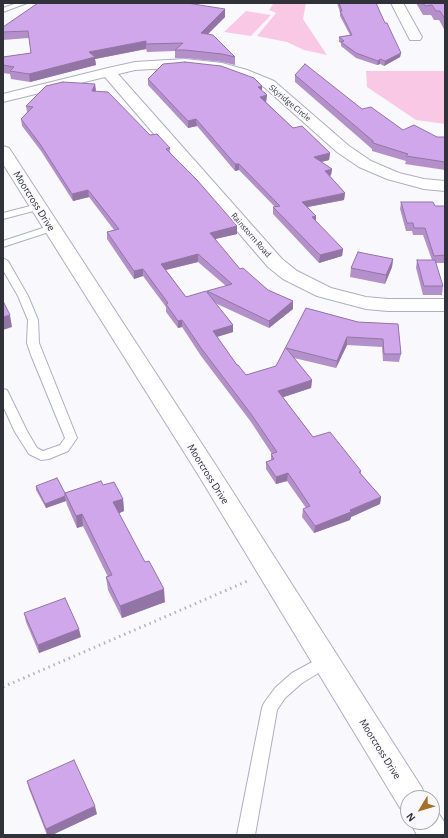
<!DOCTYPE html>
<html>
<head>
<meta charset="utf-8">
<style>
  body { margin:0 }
  #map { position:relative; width:448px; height:838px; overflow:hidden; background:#f9f9fd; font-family:"Alegreya Sans",sans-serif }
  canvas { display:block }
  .frame { position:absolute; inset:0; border:4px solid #313239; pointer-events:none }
  .north { position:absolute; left:400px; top:790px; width:40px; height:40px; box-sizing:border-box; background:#f9f9fd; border:1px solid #a9a9af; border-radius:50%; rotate:232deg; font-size:11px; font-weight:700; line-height:16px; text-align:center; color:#313239 }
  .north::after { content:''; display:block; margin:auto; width:14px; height:18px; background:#a37127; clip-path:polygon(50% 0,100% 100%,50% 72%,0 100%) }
</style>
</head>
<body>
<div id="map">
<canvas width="448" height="838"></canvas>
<div class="frame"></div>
<div class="north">N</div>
</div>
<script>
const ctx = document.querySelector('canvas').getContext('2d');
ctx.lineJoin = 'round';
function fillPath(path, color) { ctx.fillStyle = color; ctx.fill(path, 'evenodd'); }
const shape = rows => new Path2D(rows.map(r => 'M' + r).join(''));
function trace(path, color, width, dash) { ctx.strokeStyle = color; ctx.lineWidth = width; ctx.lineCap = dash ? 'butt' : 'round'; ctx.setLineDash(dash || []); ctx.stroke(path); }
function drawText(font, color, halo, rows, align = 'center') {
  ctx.font = font + ' "Alegreya Sans",sans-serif'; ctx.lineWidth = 3; ctx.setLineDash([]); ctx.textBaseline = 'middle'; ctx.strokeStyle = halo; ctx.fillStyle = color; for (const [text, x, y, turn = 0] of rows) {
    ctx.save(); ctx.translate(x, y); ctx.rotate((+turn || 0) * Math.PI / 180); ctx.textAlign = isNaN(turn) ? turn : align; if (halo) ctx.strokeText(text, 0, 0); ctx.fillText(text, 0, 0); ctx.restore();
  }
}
fillPath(shape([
  [274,3,306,3,303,19,327,55,304,50,287,42,257,36,276,13,269,10],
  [246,11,271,15,251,36,224,32],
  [366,71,445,71,445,124,416,120,367,87]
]), '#f8c8e5');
const service = shape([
  [17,3,27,3,3,12,3,8,17,3],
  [38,204,41,205,43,207,41,209,3,219,3,213,38,204],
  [52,225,55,226,57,228,55,230,3,247,3,241,52,225],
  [3,258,8,261,28,296,38,320,39,343,77,438,68,451,49,459,41,460,29,454,15,432,3,406,3,389,7,390,27,431,37,448,43,451,60,445,65,438,31,355,27,343,28,320,18,296,3,270,3,258],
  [325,655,330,656,333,661,330,666,302,683,285,698,277,710,255,835,237,835,262,708,264,703,275,688,292,673,325,655]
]);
const minor = shape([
  [391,3,403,3,422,37,420,40,410,40,391,3],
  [185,59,222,63,247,70,274,81,349,146,371,161,399,173,424,179,445,181,445,191,424,189,387,179,359,167,337,152,264,87,237,76,221,71,185,67,135,70,118,74,282,259,297,271,331,288,366,297,388,299,445,299,445,311,388,311,366,309,317,296,283,279,268,267,105,77,3,102,3,94,108,68,135,62,185,59]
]);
const tertiary = shape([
  [3,146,9,148,11,151,215,464,422,788,426,798,408,798,408,811,400,808,199,476,3,164,3,146],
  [432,809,437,811,445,823,445,835,417,835,410,822,432,822,432,809]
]);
trace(service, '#adafc3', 2);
trace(minor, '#adafc3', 2);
trace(tertiary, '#adafc3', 2);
trace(shape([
  [3,687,250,580]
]), '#b4b4b9', 3, [1.5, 4]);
fillPath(service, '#fff');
fillPath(minor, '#fff');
fillPath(tertiary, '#fff');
fillPath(shape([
  [337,3,376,3,385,23,401,53,400,57,384,66,380,64,377,65,356,58,341,46,341,43,339,42,339,37,350,35,340,16,340,12],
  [416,3,445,3,445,31,439,20,434,20,431,15,423,15],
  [225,17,208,34,235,57,235,65,222,62,185,58,175,58,175,51,147,52,146,49,95,59,96,65,30,82,11,79,10,74,3,73,3,57,31,53,29,38,3,40,3,27],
  [295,75,403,130,437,137,445,137,445,170,405,164,406,161,372,151,372,149,295,82],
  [148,79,262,86,262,91,267,95,266,102,293,128,330,153,329,160,321,162,332,169,331,175,330,176,345,193,344,200,308,207,316,216,316,222,343,249,342,256,319,263,273,214,273,207,275,207,239,170,235,171,197,126,188,128,148,85],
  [95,84,95,91,150,135,170,148,170,152,237,234,215,239,240,269,268,290,293,301,293,309,269,328,215,303,233,325,233,332,217,337,237,365,246,375,276,366,306,308,358,322,398,324,401,354,399,362,383,361,382,347,347,345,336,368,294,358,312,380,311,388,283,397,313,437,361,471,361,474,381,497,380,504,351,517,350,520,314,533,302,517,303,509,306,508,287,481,276,484,266,469,266,462,271,460,271,454,272,454,251,422,201,356,182,327,178,328,166,312,166,307,143,276,134,279,107,239,107,232,114,230,89,197,73,201,41,151,22,126,21,119,27,112,26,106],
  [198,262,226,286,186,297,166,270],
  [401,202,435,206,445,206,445,263,436,263,443,286,442,295,423,295,416,268,417,260,432,260,423,235,413,235,412,231,406,231,400,209],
  [393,259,392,267,385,284,350,277,351,268],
  [103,485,123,499,124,511,119,513,165,602,122,618,108,590,106,577,108,577,83,526,77,528,67,505,66,501,46,508,36,490,36,486,65,493],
  [24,613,81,637,39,653,26,622],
  [27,781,97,814,52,835,47,835,29,789]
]), '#b490cb');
fillPath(shape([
  [225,9,225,17,201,41,201,33],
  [146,41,146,49,95,59,96,65,30,82,29,74,89,52],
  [401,53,400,57,384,66,385,61],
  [380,59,380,64,377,65,378,61],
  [95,84,96,90,93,97,92,91],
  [262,86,262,92,258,87],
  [267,95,266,102,260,103,260,97],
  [196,119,197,126,188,128,188,121],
  [330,153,329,160,313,164,314,157],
  [235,164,239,164,239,170,235,171],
  [332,169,331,175,325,178,325,171],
  [88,190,89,197,73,201,72,194],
  [345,193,344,200,302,208,302,202],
  [316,216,316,223,312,217],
  [237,226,237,234,211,240,210,233],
  [343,249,342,256,319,263,320,255],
  [198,254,198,262,161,271,161,264],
  [393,259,392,267,385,284,386,275],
  [143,269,143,276,134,279,134,271],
  [293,301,293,309,269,328,269,321],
  [10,315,12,327,3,330,3,317],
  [182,320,182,327,178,328,178,321],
  [233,325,233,332,213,338,213,331],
  [347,337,347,345,336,368,337,361],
  [312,380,311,388,278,399,278,391],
  [288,473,287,481,276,484,276,477],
  [65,496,66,501,46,508,45,504],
  [381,497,380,504,351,517,350,520,314,533,315,526],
  [123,499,124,511,115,515,113,502],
  [82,514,83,526,77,528,76,516],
  [164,589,165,602,122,618,120,606],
  [79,629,81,637,39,653,38,645],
  [95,806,97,814,52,835,47,835,46,829]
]), '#9275a5');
const building = shape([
  [38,3,187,3,225,9,201,33,213,35,235,57,222,54,185,50,175,50,183,43,146,44,146,41,89,52,95,57,29,74,10,71,14,67,3,65,3,57,31,53,28,31,3,32,3,27,38,3],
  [339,3,376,3,385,23,387,23,401,53,385,61,380,59,378,61,356,53,341,42,344,41,339,37,352,35,340,11,342,11,339,3],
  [423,3,445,3,445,19,440,11,436,11,432,5,425,6,423,3],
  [185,62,221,66,254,78,262,86,258,87,267,95,260,97,293,128,302,126,330,153,314,157,332,169,325,171,345,193,302,202,316,216,312,217,343,249,320,255,273,207,280,206,239,164,235,164,196,119,188,121,148,79,163,64,185,62],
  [305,64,362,109,371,107,403,130,414,125,437,137,445,137,445,162,406,156,408,154,373,143,373,141,295,75,305,64],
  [63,82,95,84,92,91,108,92,150,135,157,134,170,148,166,149,197,180,237,226,210,233,240,269,243,268,268,290,293,301,269,321,207,291,232,284,198,254,161,264,186,297,206,291,233,325,213,331,237,365,238,365,246,375,276,366,306,308,358,322,398,324,401,354,384,354,383,339,347,337,337,361,286,348,312,380,278,391,313,437,330,432,361,471,359,472,381,497,350,510,351,512,315,526,303,509,310,506,288,473,276,477,266,462,274,459,271,454,277,452,251,414,201,348,182,320,178,321,166,304,168,303,143,269,134,271,107,232,119,229,88,190,72,194,40,144,21,119,33,107,26,106,46,86,63,82],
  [401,202,433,202,435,206,445,206,445,255,434,256,425,228,414,228,413,223,407,223,401,202],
  [358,252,393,259,386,275,351,268,358,252],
  [417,260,435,260,443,286,424,286,417,260],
  [3,301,10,315,3,317,3,301],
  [57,478,65,493,65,496,45,504,36,486,57,478],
  [101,481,103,485,114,482,123,499,113,502,145,562,149,561,164,589,120,606,106,577,112,575,82,514,76,516,65,493,101,481],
  [65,598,79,629,38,645,24,613,65,598],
  [74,760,95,806,46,829,27,781,74,760]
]);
fillPath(building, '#d1a7ec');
trace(building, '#9275a5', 1);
drawText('9px', '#313239', '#f9f9fd', [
  ["Skyridge Circle",290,103,40],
  ["Rainstorm Road",251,235,49]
]);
drawText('11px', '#313239', '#f9f9fd', [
  ["Moorcross Drive",34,201,58],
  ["Moorcross Drive",208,474,58],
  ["Moorcross Drive",380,749,58]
]);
</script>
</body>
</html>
